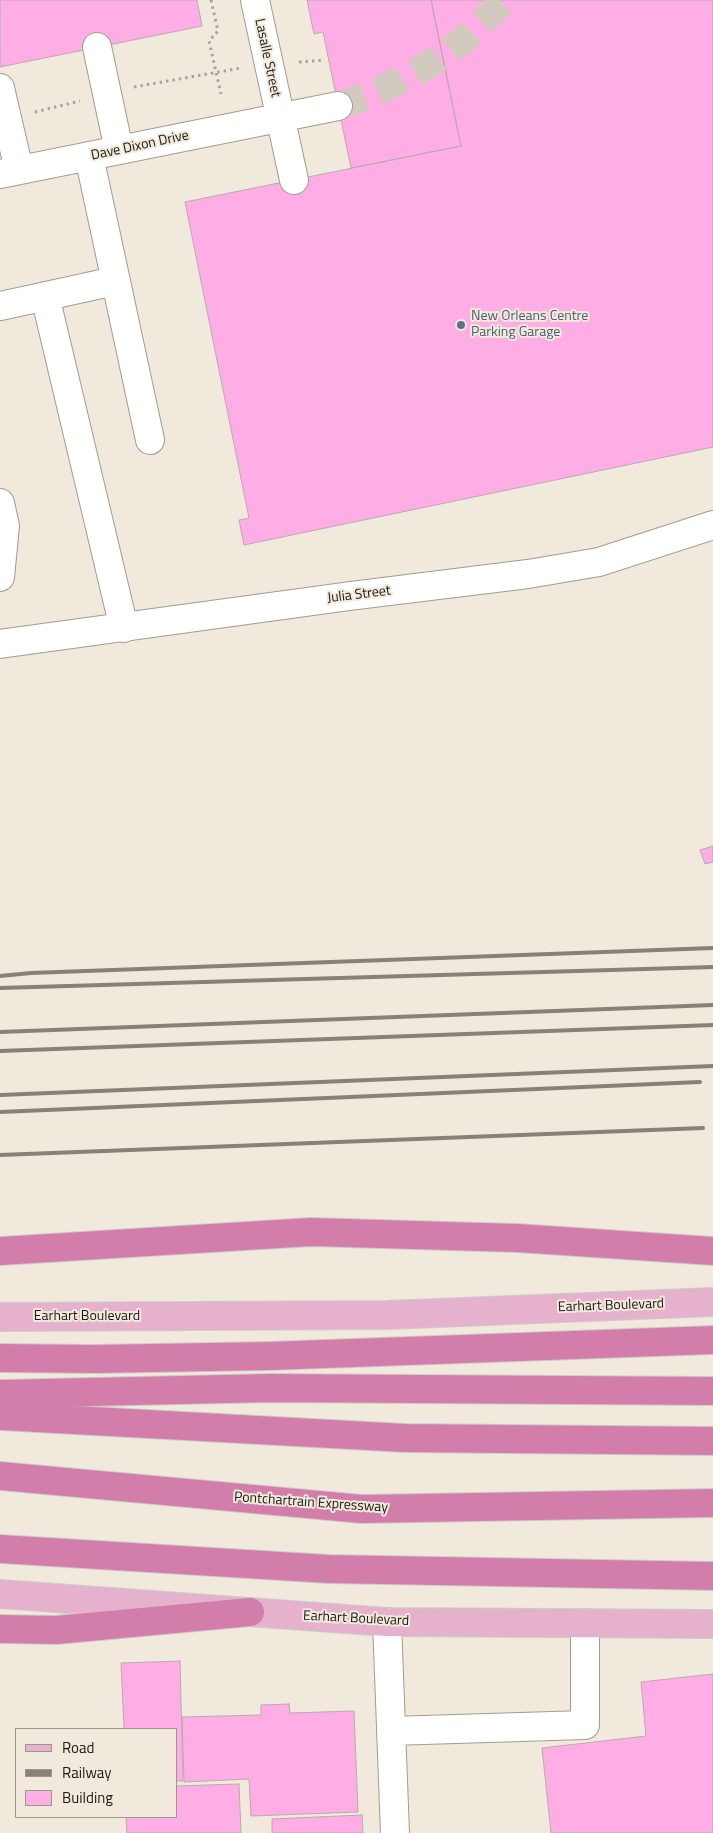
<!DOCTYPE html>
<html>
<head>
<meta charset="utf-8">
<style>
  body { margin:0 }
  #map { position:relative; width:713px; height:1833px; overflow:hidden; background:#f2e9dd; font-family:"Titillium Web",sans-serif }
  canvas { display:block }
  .legend { position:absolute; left:15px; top:1728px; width:162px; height:90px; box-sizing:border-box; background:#f2e9dd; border:1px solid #9c968d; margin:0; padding:6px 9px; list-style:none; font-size:15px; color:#1c1915 }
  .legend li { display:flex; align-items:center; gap:10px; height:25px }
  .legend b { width:25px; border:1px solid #9c968d }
</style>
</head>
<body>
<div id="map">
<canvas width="713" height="1833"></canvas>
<ul class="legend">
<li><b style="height:6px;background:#e5b1cc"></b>Road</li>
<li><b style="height:6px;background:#878179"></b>Railway</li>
<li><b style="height:14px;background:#ffade5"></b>Building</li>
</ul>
</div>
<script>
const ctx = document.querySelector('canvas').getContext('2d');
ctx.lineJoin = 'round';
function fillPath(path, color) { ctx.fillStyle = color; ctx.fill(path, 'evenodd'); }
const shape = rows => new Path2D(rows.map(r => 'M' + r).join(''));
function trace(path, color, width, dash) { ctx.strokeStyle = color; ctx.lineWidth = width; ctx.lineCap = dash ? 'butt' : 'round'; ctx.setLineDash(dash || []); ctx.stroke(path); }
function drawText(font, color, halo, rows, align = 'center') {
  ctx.font = font + ' "Titillium Web",sans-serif'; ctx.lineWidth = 4; ctx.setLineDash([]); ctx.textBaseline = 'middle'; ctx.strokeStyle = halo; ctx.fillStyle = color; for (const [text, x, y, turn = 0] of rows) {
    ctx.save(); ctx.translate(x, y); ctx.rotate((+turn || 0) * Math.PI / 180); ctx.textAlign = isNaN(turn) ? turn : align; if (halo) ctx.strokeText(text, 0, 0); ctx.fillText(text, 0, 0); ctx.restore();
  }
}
const building = shape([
  [0,0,197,0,202,26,0,67,0,0],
  [307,0,431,0,461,146,351,168,323,32,314,34,307,0],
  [431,0,713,0,713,447,244,545,239,520,249,518,185,202,461,146,431,0],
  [713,846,713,862,705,864,700,850,713,846],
  [180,1661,183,1781,176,1781,176,1729,124,1729,121,1663,180,1661],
  [713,1674,713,1833,551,1833,542,1748,646,1736,641,1682,713,1674],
  [289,1704,290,1713,354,1711,358,1812,251,1816,249,1779,184,1782,182,1717,261,1715,261,1705,289,1704],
  [239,1784,241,1833,127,1833,126,1817,176,1817,176,1786,239,1784],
  [362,1815,363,1833,272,1833,272,1819,362,1815]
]);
fillPath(building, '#ffade5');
trace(building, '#b6aab2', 1);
trace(shape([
  [338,106,373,94,427,66,463,40,505,0]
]), '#d2cabf', 28, [28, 14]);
const minor = shape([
  [255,0,294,180],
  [97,47,119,150],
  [0,88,19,170],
  [89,156,150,440],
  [0,174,338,106],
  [45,296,124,628],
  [0,306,115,281],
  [0,503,5,526,0,577],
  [0,644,350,596,528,574,599,562,713,525],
  [387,1622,395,1833],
  [391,1731,585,1725,585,1623]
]);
const major = shape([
  [0,1317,387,1315,713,1302],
  [0,1594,387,1622,713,1624]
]);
const highway = shape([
  [0,1251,311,1232,517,1238,713,1251],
  [0,1358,95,1359,269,1356,713,1340],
  [0,1394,271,1388,713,1391],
  [0,1416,405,1438,713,1441],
  [0,1476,362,1509,713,1503],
  [0,1549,329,1569,713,1576],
  [0,1629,56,1630,250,1612]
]);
trace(minor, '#a39b90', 30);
trace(major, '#cdcccc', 30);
trace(highway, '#cdcccc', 30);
trace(shape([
  [211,0,218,31,209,41,221,94],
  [299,62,325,60],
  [134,87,241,68],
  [35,112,80,101]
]), '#aaa39a', 3, [2.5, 4]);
trace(minor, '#fff', 28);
trace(major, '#e5b1cc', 28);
trace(highway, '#d37daa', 28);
trace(shape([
  [0,976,31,973,713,948],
  [0,988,713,967],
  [0,1032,713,1005],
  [0,1051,713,1025],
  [0,1095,713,1066],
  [0,1112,700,1082],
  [0,1155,703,1128]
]), '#878179', 4);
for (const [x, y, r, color] of [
  [461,325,5,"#5c6f8a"]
]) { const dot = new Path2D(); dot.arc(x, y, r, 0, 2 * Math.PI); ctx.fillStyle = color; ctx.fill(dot); trace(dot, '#f2e9dd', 2); }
drawText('14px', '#1c1915', '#f2e9dd', [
  ["Lasalle Street",267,58,78],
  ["Dave Dixon Drive",140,146,-12],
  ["Julia Street",359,595,-7],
  ["Earhart Boulevard",611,1306,-2],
  ["Earhart Boulevard",87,1317],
  ["Pontchartrain Expressway",311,1503,4],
  ["Earhart Boulevard",356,1619,3]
]);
drawText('14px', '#4e5e75', '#f2e9dd', [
  ["New Orleans Centre",471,317],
  ["Parking Garage",471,333]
], 'left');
</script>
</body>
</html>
